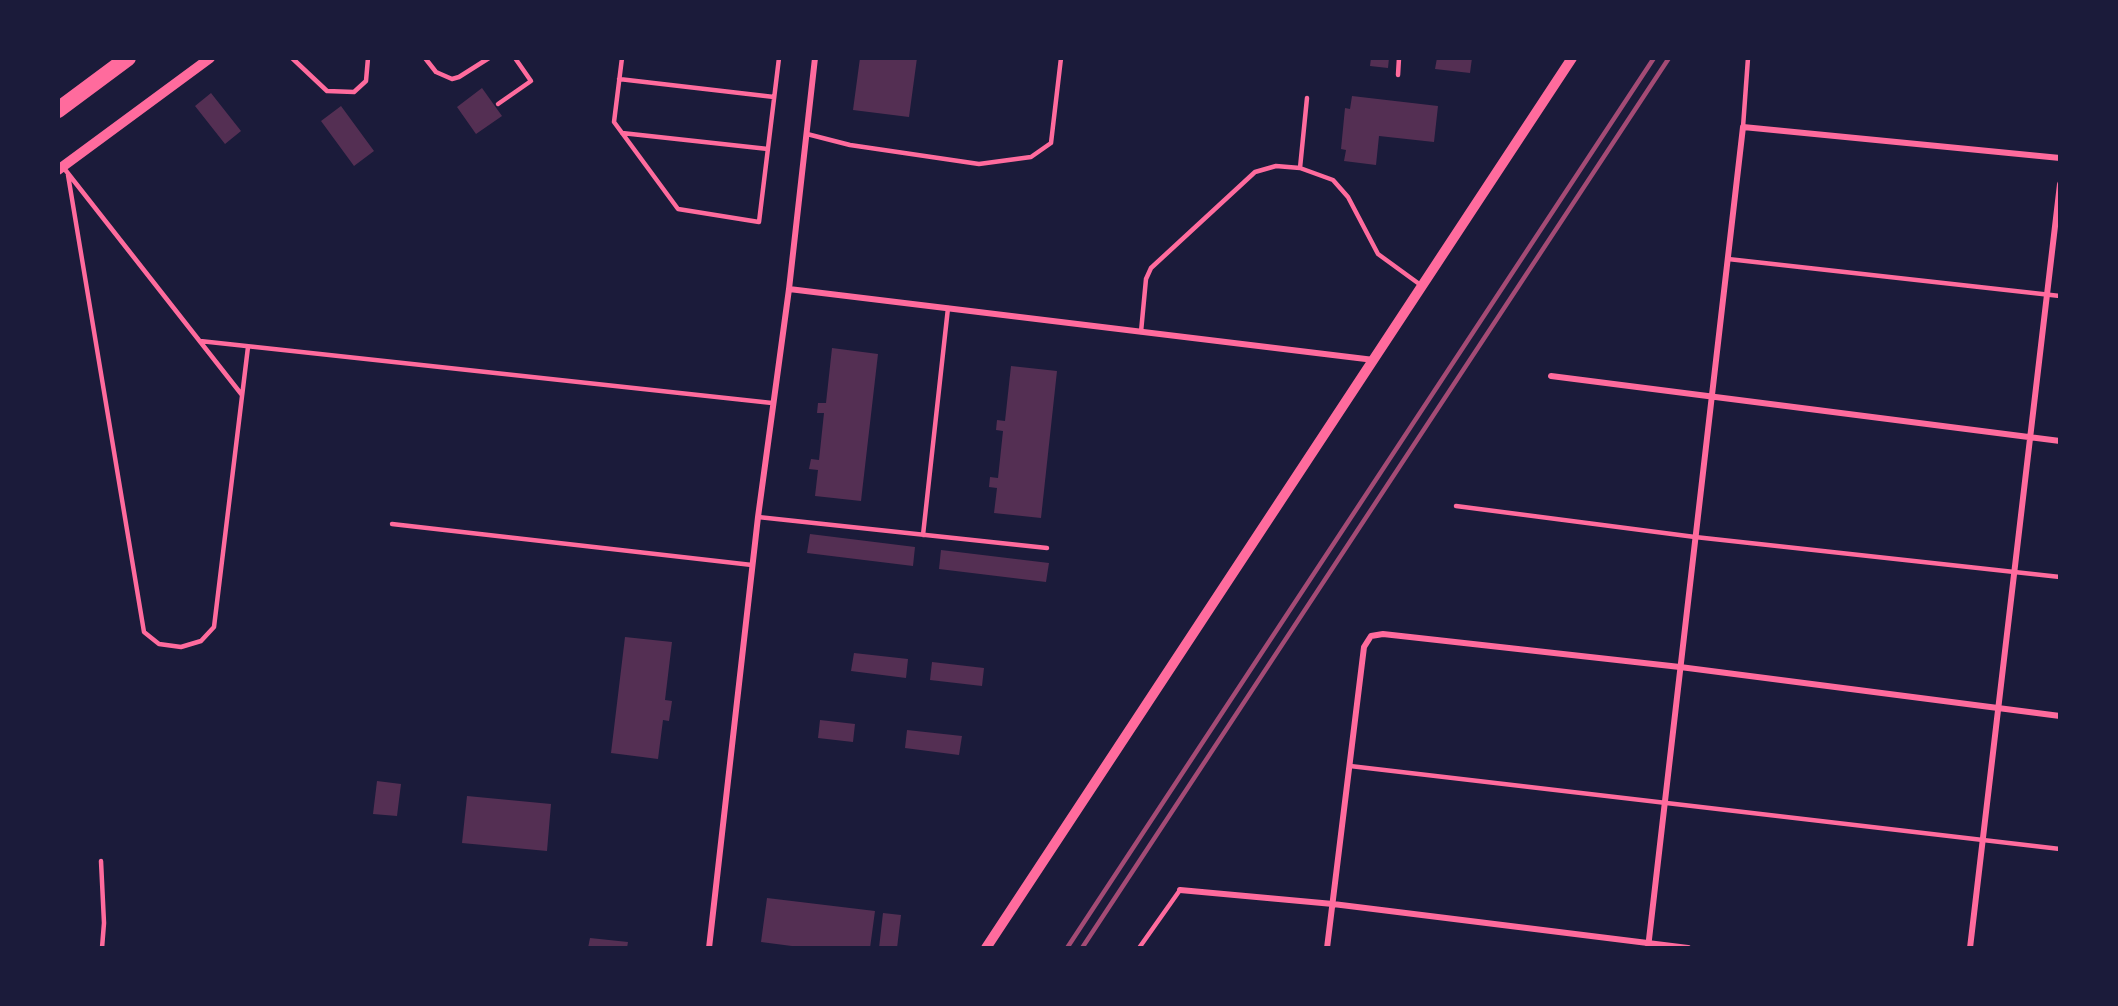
<!DOCTYPE html>
<html>
<head>
<meta charset="utf-8">
<style>
  body { margin:0 }
  #map { position:relative; width:2118px; height:1006px; overflow:hidden; background:#1b1b3a; font-family:"Space Grotesk",sans-serif }
  canvas { display:block }
  .frame { position:absolute; inset:0; border:60px solid #1b1b3a; pointer-events:none }
</style>
</head>
<body>
<div id="map">
<canvas width="2118" height="1006"></canvas>
<div class="frame"></div>
</div>
<script>
const ctx = document.querySelector('canvas').getContext('2d');
ctx.lineJoin = 'round';
function fillPath(path, color) { ctx.fillStyle = color; ctx.fill(path, 'evenodd'); }
const shape = rows => new Path2D(rows.map(r => 'M' + r).join(''));
function trace(path, color, width, dash) { ctx.strokeStyle = color; ctx.lineWidth = width; ctx.lineCap = dash ? 'butt' : 'round'; ctx.setLineDash(dash || []); ctx.stroke(path); }
fillPath(shape([
  [860,58,917,58,909,117,853,110],
  [1371,58,1389,58,1388,68,1370,66],
  [1437,58,1472,58,1470,73,1435,69],
  [482,88,502,116,476,134,457,107],
  [211,93,241,131,225,144,195,106],
  [1352,96,1438,106,1434,142,1379,136,1376,165,1344,161,1346,150,1341,149,1345,108,1350,109],
  [341,106,374,151,354,166,321,121],
  [832,348,878,354,861,501,815,496,818,470,809,469,811,459,819,460,824,413,817,413,818,403,826,403],
  [1011,366,1057,371,1041,518,994,513,997,488,989,487,990,477,998,478,1003,431,996,430,997,420,1005,421],
  [810,534,915,547,913,566,807,553],
  [941,550,1049,563,1046,582,939,569],
  [625,637,672,642,665,700,672,701,669,721,663,720,658,759,611,753],
  [854,653,908,659,906,678,851,671],
  [932,662,984,668,982,686,930,680],
  [820,720,855,724,853,742,818,738],
  [907,730,962,736,959,755,905,748],
  [377,781,401,784,397,816,373,814],
  [467,796,551,804,547,851,462,843],
  [767,898,875,911,870,948,807,948,761,942],
  [883,913,901,915,897,948,879,948],
  [590,938,628,942,627,948,588,948]
]), '#542f53');
trace(shape([
  [292,58,327,91,354,92,366,81,368,58],
  [425,58,436,72,452,79,459,77,489,58],
  [622,58,614,122,678,209,759,222,779,58],
  [1398,75,1399,58],
  [619,79,774,97],
  [498,104,531,81,515,58],
  [1743,127,1748,58],
  [622,133,768,149],
  [807,134,850,145,979,164,1031,157,1051,143,1061,58],
  [63,167,242,395],
  [1300,168,1307,98],
  [68,175,144,632,159,644,181,647,201,641,214,627,248,347],
  [1728,259,2060,296],
  [1141,332,1146,279,1151,268,1255,172,1276,166,1300,168,1333,180,1348,197,1378,254,1422,286],
  [200,341,772,403],
  [1456,506,1695,537,2060,577],
  [758,517,1047,548],
  [392,524,752,565],
  [923,535,948,308],
  [1350,766,2060,849],
  [101,861,104,923,102,948],
  [1139,948,1180,890]
]), '#ff6b9d', 4.5);
trace(shape([
  [789,289,1374,360],
  [1551,376,2060,441],
  [1180,890,1333,904,1688,948],
  [709,948,758,517,789,289,815,58],
  [1327,948,1364,647,1371,636,1383,634,1680,667,2060,716],
  [1648,948,1743,127,2060,158],
  [1970,948,2060,184]
]), '#ff6b9d', 6);
trace(shape([
  [58,170,210,58],
  [986,948,1572,58]
]), '#ff6b9d', 10);
trace(shape([
  [58,110,128,58]
]), '#ff6b9d', 16);
trace(shape([
  [1067,948,1654,58],
  [1082,948,1669,58]
]), '#a44b75', 4.5);
</script>
</body>
</html>
